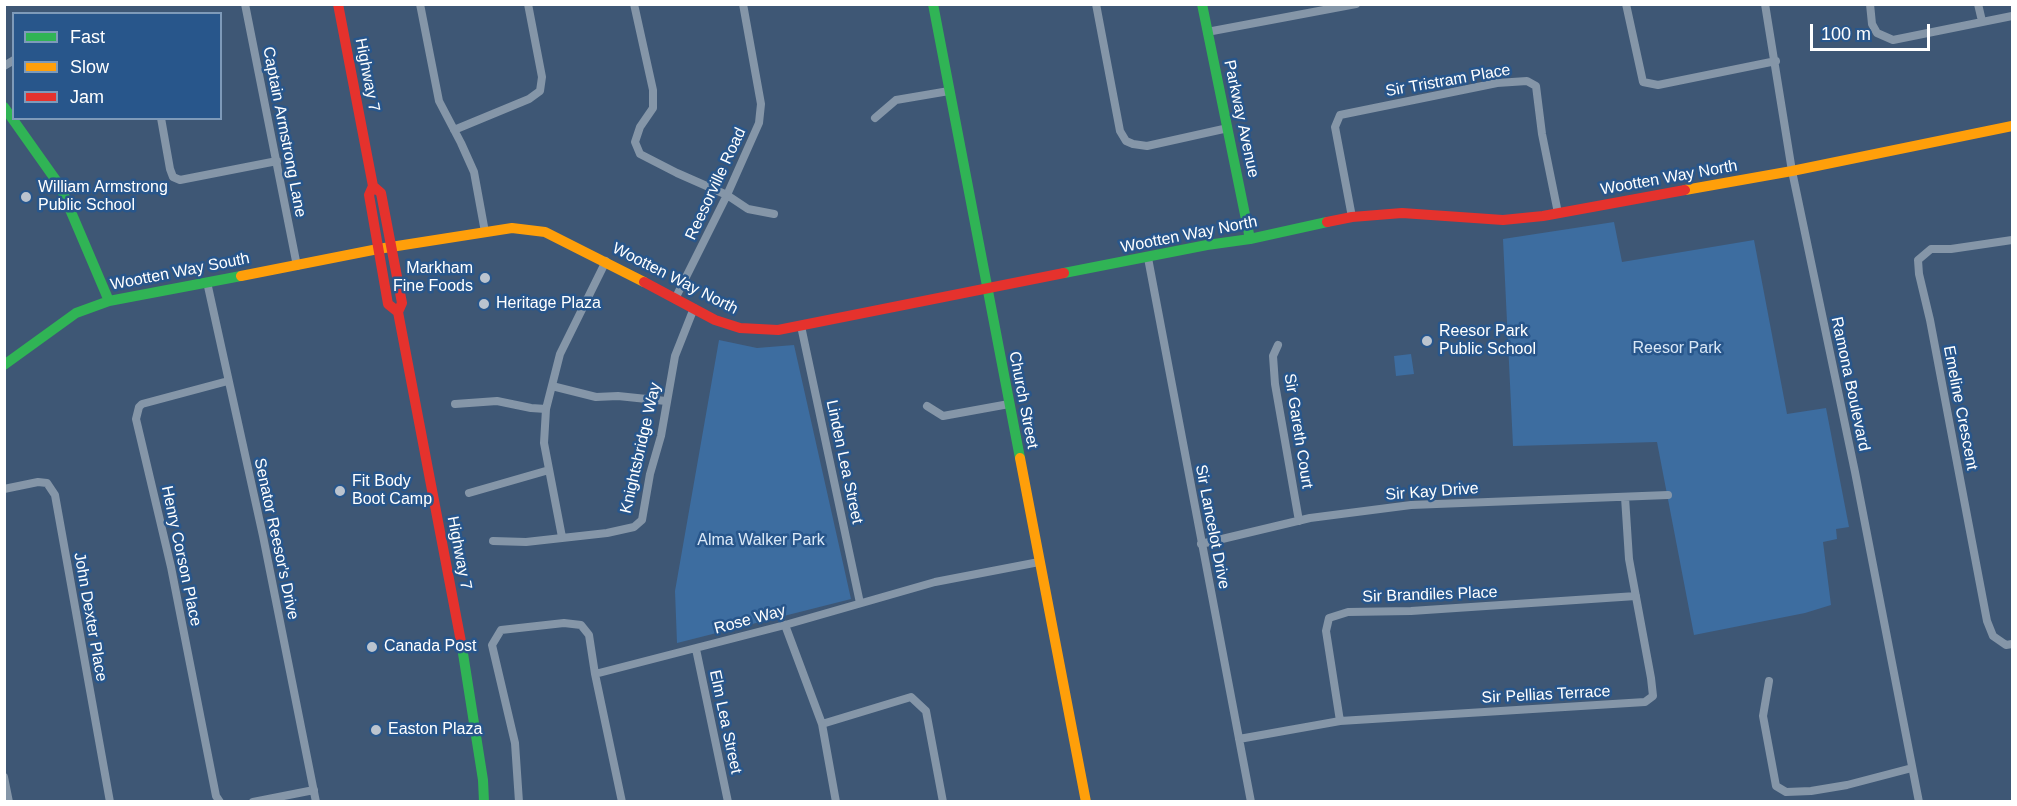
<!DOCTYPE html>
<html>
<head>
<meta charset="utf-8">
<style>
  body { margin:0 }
  #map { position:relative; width:2017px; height:806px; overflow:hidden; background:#3e5775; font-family:Helvetica,sans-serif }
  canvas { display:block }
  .frame { position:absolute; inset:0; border:6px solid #fff; pointer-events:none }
  .legend { position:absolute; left:12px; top:12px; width:210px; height:108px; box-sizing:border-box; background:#28568b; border:2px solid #7e9ab9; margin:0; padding:8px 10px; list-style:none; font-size:18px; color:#fff }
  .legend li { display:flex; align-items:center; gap:12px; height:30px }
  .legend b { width:30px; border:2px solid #7e9ab9 }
  .scale { position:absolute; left:1810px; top:24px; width:120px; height:27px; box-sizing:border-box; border:3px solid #fff; border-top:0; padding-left:8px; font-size:18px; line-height:21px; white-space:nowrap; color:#fff; -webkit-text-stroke:4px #28568b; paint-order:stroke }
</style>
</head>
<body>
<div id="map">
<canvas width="2017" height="806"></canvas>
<div class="frame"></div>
<ul class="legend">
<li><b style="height:8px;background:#30b455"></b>Fast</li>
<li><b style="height:8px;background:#ff9f0a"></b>Slow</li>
<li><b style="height:8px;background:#e5322d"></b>Jam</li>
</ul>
<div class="scale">100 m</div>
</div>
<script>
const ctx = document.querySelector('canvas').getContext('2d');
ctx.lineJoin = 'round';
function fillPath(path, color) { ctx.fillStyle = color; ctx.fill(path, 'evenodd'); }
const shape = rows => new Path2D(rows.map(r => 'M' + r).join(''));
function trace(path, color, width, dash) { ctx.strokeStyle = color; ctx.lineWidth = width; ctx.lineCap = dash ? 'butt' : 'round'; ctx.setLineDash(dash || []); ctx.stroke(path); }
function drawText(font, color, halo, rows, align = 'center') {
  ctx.font = font + ' Helvetica,sans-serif'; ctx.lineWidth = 5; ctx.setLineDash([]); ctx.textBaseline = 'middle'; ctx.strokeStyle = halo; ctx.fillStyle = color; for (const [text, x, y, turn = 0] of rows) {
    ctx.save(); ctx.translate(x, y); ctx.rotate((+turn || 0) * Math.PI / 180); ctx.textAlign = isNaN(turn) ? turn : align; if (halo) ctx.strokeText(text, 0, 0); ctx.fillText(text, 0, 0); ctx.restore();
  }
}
fillPath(shape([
  [1614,222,1622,262,1754,240,1787,414,1826,408,1849,527,1836,529,1837,539,1823,542,1831,605,1805,613,1694,635,1657,442,1513,446,1503,239],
  [719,340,757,348,794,345,851,599,677,643,675,591],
  [1411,354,1414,374,1396,376,1394,356]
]), '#3d6da0');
trace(shape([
  [245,4,297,266],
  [420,4,439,101,461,143,474,172,485,232],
  [634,4,653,90,653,108,640,127,635,142,640,154,677,173,727,195,748,209,774,214],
  [1096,4,1120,131,1126,141,1133,144,1147,146,1228,128],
  [1626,4,1643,82,1658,85,1776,61],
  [1765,4,1792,171,1855,472,1919,802],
  [1870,4,1872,24,1877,33,1893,40,2012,16],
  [1978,4,1982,21],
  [1207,32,1356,4],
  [4,66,14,60],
  [161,118,170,169,173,177,180,180,277,161],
  [875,118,896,100,949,91],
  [454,130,529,99,540,91,542,77,528,4],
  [1352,217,1335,127,1340,115,1497,83,1527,81,1536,86,1542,134,1558,213],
  [2012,240,1951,249,1931,249,1918,260,1919,274,1930,320,1987,621,1993,636,2006,645,2012,644],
  [1148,258,1251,802],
  [207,282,263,536,316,802],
  [675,299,727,195,759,123,761,104,743,4],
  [801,326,860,603],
  [1278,345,1273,356,1275,384,1299,521],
  [552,386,596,397,618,396,666,401],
  [455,404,497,401,531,408,546,409],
  [927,406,943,416,1009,404],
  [4,489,38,482,47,483,55,495,110,802],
  [469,493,549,470],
  [562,537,544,443,546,409,560,354,606,261],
  [493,541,526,542,607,533,634,527,642,520,650,474,661,436,675,356,694,308],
  [1201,544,1310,518,1411,505,1668,495],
  [785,625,822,724,836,802],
  [696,649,728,802],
  [595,674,785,625,935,582,1039,562],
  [1769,681,1763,716,1776,786,1786,792,1811,791,1847,785,1912,768],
  [1340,721,1326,631,1329,618,1348,612,1411,611,1636,596],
  [822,724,911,697,926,711,943,802],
  [1239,739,1340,721,1645,702,1653,696,1651,678,1629,559,1625,497],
  [4,777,9,802],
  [220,802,216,796,171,567,136,419,139,407,142,404,228,381],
  [253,802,314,790],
  [519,802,515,743,492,645,501,630,564,623,581,625,589,635,595,674,622,802]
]), '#8596a8', 8);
trace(shape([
  [933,4,1020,458],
  [1202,4,1250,239],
  [4,107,60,186,109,301],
  [1064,273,1207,245,1250,239,1327,222],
  [4,365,76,313,109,301,241,276],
  [462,647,483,780,484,802]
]), '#30b455', 10);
trace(shape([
  [1685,190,1792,171,2012,126],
  [241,276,378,249,512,228,545,232,644,282],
  [1020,458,1086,802]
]), '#ff9f0a', 10);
trace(shape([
  [338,4,373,186,369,195,388,304,398,312],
  [373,186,381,193,402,303,398,312,462,647],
  [1327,222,1352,217,1402,213,1503,220,1543,216,1685,190],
  [644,282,715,320,740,328,778,330,1064,273]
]), '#e5322d', 10);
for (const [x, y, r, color] of [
  [26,197,6,"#bbc4cf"],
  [485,278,6,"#bbc4cf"],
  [484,304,6,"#bbc4cf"],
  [1427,341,6,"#bbc4cf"],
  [340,491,6,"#bbc4cf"],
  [372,647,6,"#bbc4cf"],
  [376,730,6,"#bbc4cf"]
]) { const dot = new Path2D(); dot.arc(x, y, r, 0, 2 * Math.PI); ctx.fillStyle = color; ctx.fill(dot); trace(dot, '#28568b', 2); }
drawText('16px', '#fff', '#28568b', [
  ["Highway 7",367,75,79],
  ["Sir Tristram Place",1448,81,-10],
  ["Parkway Avenue",1241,119,78],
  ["Captain Armstrong Lane",284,132,79],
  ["Wootten Way North",1669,178,-10],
  ["Reesorville Road",716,184,-65],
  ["Wootten Way North",1189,235,-11],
  ["Wootten Way South",180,272,-11],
  ["Wootten Way North",675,279,27],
  ["Ramona Boulevard",1850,384,78],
  ["Church Street",1023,400,79],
  ["Emeline Crescent",1960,408,79],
  ["Sir Gareth Court",1298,431,81],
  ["Knightsbridge Way",641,448,-77],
  ["Linden Lea Street",844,462,78],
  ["Sir Kay Drive",1432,492,-4],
  ["Sir Lancelot Drive",1212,527,79],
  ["Senator Reesor's Drive",276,539,78],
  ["Highway 7",459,553,79],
  ["Henry Corson Place",181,556,78],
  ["Sir Brandiles Place",1430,595,-2],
  ["John Dexter Place",90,617,80],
  ["Rose Way",750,620,-15],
  ["Sir Pellias Terrace",1546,695,-3],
  ["Elm Lea Street",725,722,78]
]);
drawText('16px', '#fff', '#28568b', [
  ["William Armstrong",38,188],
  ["Public School",38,206],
  ["Markham",473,269,"right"],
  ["Fine Foods",473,287,"right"],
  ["Heritage Plaza",496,304],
  ["Reesor Park",1439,332],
  ["Public School",1439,350],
  ["Fit Body",352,482],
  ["Boot Camp",352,500],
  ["Canada Post",384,647],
  ["Easton Plaza",388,730]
], 'left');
drawText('16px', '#dae8f7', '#28568b', [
  ["Reesor Park",1677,349],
  ["Alma Walker Park",761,541]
]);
</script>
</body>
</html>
